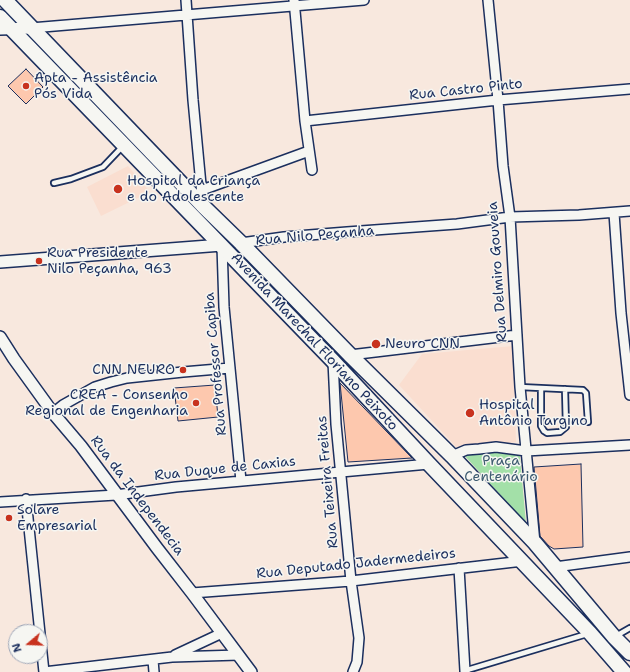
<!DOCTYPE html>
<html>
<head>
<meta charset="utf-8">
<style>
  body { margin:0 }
  #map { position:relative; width:630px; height:672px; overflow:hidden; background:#f8e8de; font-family:"Shantell Sans",sans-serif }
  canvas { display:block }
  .north { position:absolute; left:8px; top:624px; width:40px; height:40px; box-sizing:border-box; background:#f6f6f2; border:1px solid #9ea6b7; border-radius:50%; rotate:251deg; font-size:11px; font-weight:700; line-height:16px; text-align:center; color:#1b2f5e }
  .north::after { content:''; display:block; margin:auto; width:14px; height:18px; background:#c8321e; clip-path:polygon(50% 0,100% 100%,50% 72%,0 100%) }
</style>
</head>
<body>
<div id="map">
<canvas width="630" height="672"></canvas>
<div class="north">N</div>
</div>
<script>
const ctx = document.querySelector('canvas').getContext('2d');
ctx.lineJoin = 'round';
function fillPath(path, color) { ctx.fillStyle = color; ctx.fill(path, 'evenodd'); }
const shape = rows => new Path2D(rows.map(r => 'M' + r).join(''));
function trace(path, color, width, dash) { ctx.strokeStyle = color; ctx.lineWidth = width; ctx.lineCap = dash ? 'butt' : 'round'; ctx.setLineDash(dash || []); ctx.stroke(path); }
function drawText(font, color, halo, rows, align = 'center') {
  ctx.font = font + ' "Shantell Sans",sans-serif'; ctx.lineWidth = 3; ctx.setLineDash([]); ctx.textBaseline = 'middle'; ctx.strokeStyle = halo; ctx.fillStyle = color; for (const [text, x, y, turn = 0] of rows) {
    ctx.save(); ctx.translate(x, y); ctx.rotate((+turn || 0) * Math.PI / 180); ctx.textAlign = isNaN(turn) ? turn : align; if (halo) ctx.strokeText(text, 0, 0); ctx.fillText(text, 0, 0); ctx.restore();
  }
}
fillPath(shape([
  [128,166,150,192,101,216,87,187],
  [513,346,516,442,459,450,399,385,422,354]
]), '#faded0');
fillPath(shape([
  [519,447,526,523,463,454]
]), '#a3e0a8');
const building = shape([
  [26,69,43,87,26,104,8,86,26,69],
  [340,383,412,458,348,462,340,383],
  [215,385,218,417,178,421,174,388,215,385],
  [581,464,583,547,554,549,549,546,540,536,534,467,581,464]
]);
fillPath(building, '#fdc8ae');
trace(building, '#1b2f5e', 1);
const service = shape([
  [54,183,71,179,103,167,123,146],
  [520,387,583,390,586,393,588,422],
  [541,388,541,426,544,431,547,433,560,432,566,427,565,389],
  [616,636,630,628],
  [464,671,587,634]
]);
const minor = shape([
  [186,0,193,100,203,206],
  [294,0,305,121,312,170],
  [488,0,498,100,503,166,510,217,520,387,535,543],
  [31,28,364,0],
  [305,121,498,100,630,89],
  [202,190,309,151],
  [614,213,621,313,630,395],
  [241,243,284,237,347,232,457,224,510,217,579,215,630,211],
  [222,246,224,307,241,481],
  [350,355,517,335],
  [333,361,336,424,351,581,359,638,357,662,353,672],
  [53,413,63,405,95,387,111,382,127,378,183,372,230,368],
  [452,456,466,450,479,449,496,447,526,451,630,445],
  [26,499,44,672],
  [0,502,116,495,176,487,429,464],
  [555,567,630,557],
  [459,568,465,671],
  [192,593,351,581,523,561],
  [175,655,222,633],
  [153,660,154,672],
  [44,672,172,657,239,655]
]);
const tertiary = shape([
  [0,29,31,28],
  [0,262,222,245],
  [0,337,14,359,53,413,81,446,157,548,192,593,251,672]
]);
const primary = shape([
  [5,0,203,206,241,243,350,355,452,456,535,543,614,637,630,653],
  [0,17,333,361,429,464,590,633,624,672]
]);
trace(service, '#1b2f5e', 8);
trace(minor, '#1b2f5e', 12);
trace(tertiary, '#1b2f5e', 14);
trace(primary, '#1b2f5e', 17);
trace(service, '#f6f6f2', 4.5);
trace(minor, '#f6f6f2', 9);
trace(tertiary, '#f6f6f2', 11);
trace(primary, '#f6f6f2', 14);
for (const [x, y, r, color] of [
  [26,86,4,"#c8321e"],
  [118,189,5,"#c8321e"],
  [39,261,4,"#c8321e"],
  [376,344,5,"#c8321e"],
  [183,370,4,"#c8321e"],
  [196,403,4,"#c8321e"],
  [470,413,5,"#c8321e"],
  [9,518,4,"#c8321e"]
]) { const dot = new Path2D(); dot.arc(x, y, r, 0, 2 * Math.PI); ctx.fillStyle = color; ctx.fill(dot); trace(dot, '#f6f6f2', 1.5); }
drawText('14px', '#1b2f5e', '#f6f6f2', [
  ["Apta - Assistência",34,78],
  ["Pós Vida",34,94],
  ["Hospital da Criança",127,181],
  ["e do Adolescente",127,197],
  ["Rua Presidente",47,253],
  ["Nilo Peçanha, 963",47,269],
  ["Neuro CNN",385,344],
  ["CNN NEURO",175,370,"right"],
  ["CREA - Consenho",188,395,"right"],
  ["Regional de Engenharia",188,411,"right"],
  ["Hospital",479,405],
  ["Antônio Targino",479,421],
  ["Solare",17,510],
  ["Empresarial",17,526]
], 'left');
drawText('14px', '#1b2f5e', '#f6f6f2', [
  ["Rua Castro Pinto",466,90,-6],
  ["Rua Nilo Peçanha",315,236,-5],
  ["Rua Delmiro Gouveia",498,272,-94],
  ["Avenida Marechal Floriano Peixoto",314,342,47],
  ["Rua Professor Capiba",216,364,-95],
  ["Rua Duque de Caxias",225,469,-6],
  ["Rua Teixeira Freitas",328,482,-95],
  ["Rua da Independecia",137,496,53],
  ["Rua Deputado Jadermedeiros",356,564,-6]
]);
drawText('14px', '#3d5b70', '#f6f6f2', [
  ["Praça",501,461],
  ["Centenário",501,477]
]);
</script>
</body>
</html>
